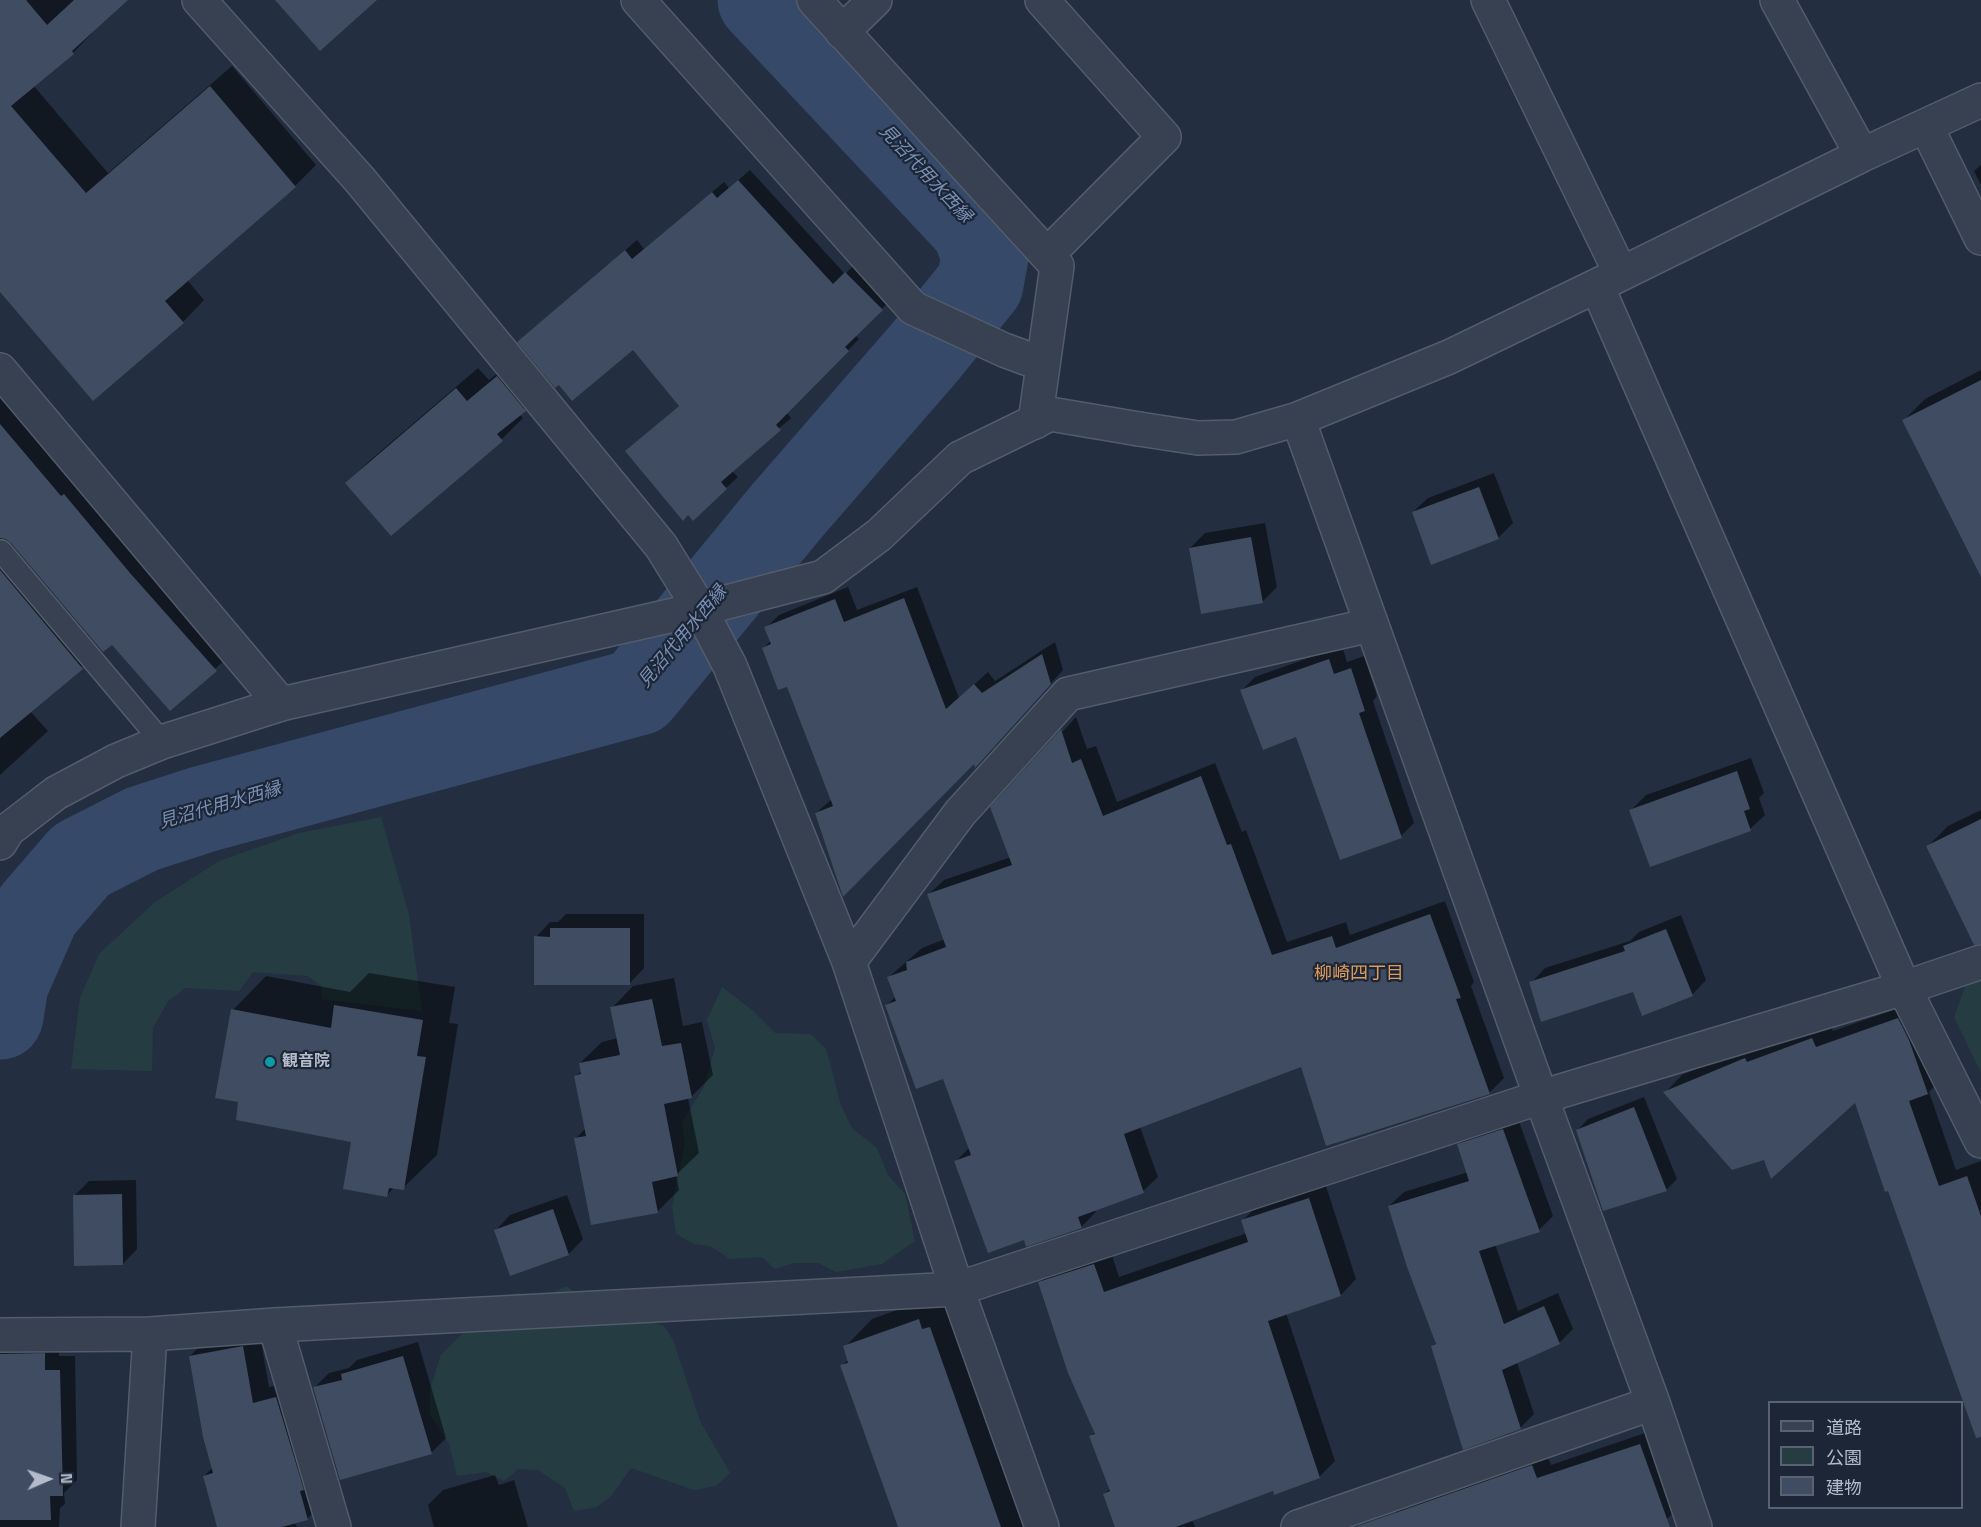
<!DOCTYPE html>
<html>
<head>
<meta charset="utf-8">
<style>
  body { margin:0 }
  #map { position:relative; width:1981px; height:1527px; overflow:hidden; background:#232e41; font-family:"Space Grotesk","Noto Sans JP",sans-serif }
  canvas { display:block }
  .legend { position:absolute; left:1768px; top:1401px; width:195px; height:108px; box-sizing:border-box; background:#1c2636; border:2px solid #596272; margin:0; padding:8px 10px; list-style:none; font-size:18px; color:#b4bccb }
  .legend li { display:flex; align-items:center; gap:12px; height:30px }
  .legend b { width:30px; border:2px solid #596272 }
  .north { position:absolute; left:18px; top:1449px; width:60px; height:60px; -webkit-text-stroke:4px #1c2636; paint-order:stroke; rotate:88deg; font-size:16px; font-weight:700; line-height:24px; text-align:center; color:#b4bccb }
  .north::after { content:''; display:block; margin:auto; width:21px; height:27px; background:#b4bccb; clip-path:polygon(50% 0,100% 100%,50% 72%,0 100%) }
</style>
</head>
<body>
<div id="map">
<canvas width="1981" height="1527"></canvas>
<ul class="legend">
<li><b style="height:8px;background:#374151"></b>道路</li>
<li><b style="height:16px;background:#253d42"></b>公園</li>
<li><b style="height:16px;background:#3f4c61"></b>建物</li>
</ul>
<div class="north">N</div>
</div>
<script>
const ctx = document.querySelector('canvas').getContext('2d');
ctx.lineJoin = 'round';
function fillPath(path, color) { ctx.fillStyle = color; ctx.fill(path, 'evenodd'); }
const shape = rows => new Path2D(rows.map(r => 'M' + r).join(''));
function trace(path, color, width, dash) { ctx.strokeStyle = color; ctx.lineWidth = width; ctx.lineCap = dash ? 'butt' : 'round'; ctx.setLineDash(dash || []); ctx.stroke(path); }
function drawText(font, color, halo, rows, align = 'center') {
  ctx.font = font + ' "Space Grotesk","Noto Sans JP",sans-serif'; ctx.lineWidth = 4.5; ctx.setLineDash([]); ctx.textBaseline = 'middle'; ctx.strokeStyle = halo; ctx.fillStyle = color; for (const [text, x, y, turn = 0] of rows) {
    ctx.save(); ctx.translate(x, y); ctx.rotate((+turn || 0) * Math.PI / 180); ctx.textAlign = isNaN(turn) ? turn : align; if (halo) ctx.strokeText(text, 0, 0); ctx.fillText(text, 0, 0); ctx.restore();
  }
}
fillPath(shape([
  [381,817,409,915,422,1011,322,999,321,986,308,976,253,972,239,991,186,988,168,1001,153,1028,152,1071,71,1069,80,998,99,954,155,902,219,861,299,833],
  [1981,979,1981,1073,1954,1017,1966,984],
  [722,987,752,1010,775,1033,811,1034,826,1049,841,1105,852,1128,877,1148,888,1175,905,1194,915,1241,882,1264,836,1272,818,1263,794,1263,775,1269,762,1257,730,1259,710,1246,694,1244,676,1234,672,1206,685,1144,682,1122,704,1087,715,1048,707,1020],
  [566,1286,616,1320,646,1320,664,1326,673,1340,700,1421,730,1473,716,1486,694,1490,631,1468,612,1495,597,1507,574,1511,565,1488,538,1470,518,1469,504,1481,486,1472,457,1476,449,1444,430,1415,430,1388,441,1355,463,1333,488,1298,518,1293,542,1298]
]), '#253d42');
fillPath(shape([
  [0,0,126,0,93,30,94,31,73,53,33,85,108,173,232,66,316,165,295,186,187,280,204,300,183,322,93,399,0,290],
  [1981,165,1981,185,1974,171],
  [750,170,845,274,857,262,893,298,855,335,859,339,787,413,791,418,731,470,738,477,693,518,639,440,680,405,633,347,531,331,637,240,644,249,724,182,729,188],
  [519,356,546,389,519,414,523,418,502,439,347,483,368,462,478,368,489,380],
  [1981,370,1981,573,1904,420,1925,399],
  [0,397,74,485,77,483,228,657,170,709,112,643,12,542,5,537,1,537,3,547,95,655,30,711,48,731,0,775],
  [1494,473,1513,523,1498,538,1413,512,1428,498],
  [1265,523,1277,587,1262,602,1190,548,1205,533],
  [848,587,857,610,917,587,959,698,988,672,995,681,1055,642,1063,670,988,753,975,762,816,813,832,799,788,685,764,648,771,640,766,628,779,615],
  [1342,646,1347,662,1364,656,1377,696,1373,701,1414,823,1401,836,1297,735,1242,690,1255,677],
  [1076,717,1087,749,1096,746,1117,802,1215,763,1242,832,1246,830,1287,942,1346,922,1350,935,1445,901,1474,982,1471,986,1504,1078,1489,1093,1302,1065,1140,1127,1158,1177,1143,1191,1094,1209,1096,1212,1081,1227,1025,1238,956,1161,970,1147,944,1077,887,1005,896,996,889,977,922,948,945,939,929,894,944,880,1011,857,992,808],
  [1751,758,1764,793,1759,798,1765,815,1750,829,1631,810,1646,795],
  [1981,810,1981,923,1928,846,1948,826],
  [566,914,644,914,644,968,630,983,536,937,550,922,558,922],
  [1681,915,1706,980,1692,995,1531,983,1545,968,1630,941,1639,932],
  [369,973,455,987,449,1023,458,1024,437,1155,403,1188,395,1187,387,1195,353,1140,240,1101,233,1010,266,976,350,992],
  [674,978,683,1026,702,1022,713,1075,691,1097,688,1098,699,1153,676,1175,679,1190,658,1211,576,1138,586,1128,576,1076,582,1071,580,1063,602,1042,618,1038,612,1008,633,986],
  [1916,1002,1945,1075,1929,1092,1956,1170,1981,1161,1981,1365,1855,1101,1765,1158,1665,1093,1682,1075,1763,1041,1830,1022,1833,1031],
  [1644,1097,1677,1179,1666,1190,1578,1130,1588,1119],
  [1517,1116,1553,1216,1539,1230,1495,1244,1518,1311,1558,1293,1573,1329,1559,1343,1517,1362,1534,1414,1520,1428,1432,1346,1437,1342,1389,1206,1404,1192,1468,1172,1459,1145,1473,1130],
  [136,1180,137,1249,123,1264,74,1196,89,1181],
  [1325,1183,1356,1279,1341,1295,1286,1313,1335,1461,1320,1476,1275,1493,1274,1490,1192,1520,1195,1527,1117,1527,1104,1494,1111,1488,1090,1437,1095,1432,1040,1282,1056,1267,1110,1249,1119,1277,1247,1233,1243,1220,1259,1204],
  [567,1195,583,1239,569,1254,496,1230,510,1215],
  [946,1292,1039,1527,900,1527,842,1366,849,1359,845,1347,872,1319],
  [259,1330,269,1387,293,1381,324,1502,307,1519,294,1522,297,1527,218,1527,204,1476,213,1467,190,1356,207,1339],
  [59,1339,59,1356,75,1356,77,1480,64,1493,65,1504,60,1508,59,1527,0,1527,0,1350],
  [418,1342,446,1438,431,1453,314,1388,329,1373,349,1368,357,1360],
  [1654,1430,1681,1505,1667,1519,1643,1527,1399,1527,1394,1514,1408,1500,1546,1452,1551,1465],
  [495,1475,499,1485,514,1480,528,1527,434,1527,428,1505,443,1490]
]), '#0007');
trace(shape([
  [0,1016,5,984,37,911,81,860,142,829,204,809,638,692,786,512,925,352,980,284,985,256,975,228,761,0]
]), '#364969', 87);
fillPath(shape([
  [0,0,26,0,47,25,74,0,128,0,72,51,74,54,11,106,86,193,210,86,296,187,165,301,184,323,93,401,0,292],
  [275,0,377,0,320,51],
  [738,180,833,284,845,272,883,310,845,347,849,351,776,425,781,430,721,482,727,489,693,521,688,515,683,521,625,451,679,406,633,350,572,401,559,385,555,388,517,342,625,250,632,259,712,192,717,198],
  [497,376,526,411,497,434,503,441,391,536,345,483,456,388,467,401],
  [1981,380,1981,577,1902,420],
  [0,424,61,496,64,494,130,573,217,671,170,711,112,645,103,652,11,543,6,539,0,538],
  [1479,487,1499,539,1431,565,1412,512],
  [1251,537,1263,603,1201,614,1189,548],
  [0,570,83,669,0,738],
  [904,598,946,709,974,684,982,693,1042,654,1051,684,975,768,974,764,843,897,815,813,833,806,787,687,778,690,762,648,771,644,764,627,835,599,844,622],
  [1329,659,1334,674,1351,668,1365,711,1359,713,1402,838,1340,860,1296,737,1263,750,1240,690],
  [1061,729,1072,763,1081,759,1103,816,1201,776,1227,845,1231,844,1272,955,1332,936,1336,948,1430,914,1461,998,1456,999,1490,1094,1326,1146,1301,1067,1124,1134,1144,1193,1078,1217,1082,1228,1026,1247,1024,1240,988,1253,954,1161,971,1155,943,1079,916,1089,885,1005,896,1001,887,977,907,970,906,962,946,947,927,894,1012,865,990,807],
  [1737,771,1750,809,1744,811,1751,831,1650,867,1629,810],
  [1981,819,1981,944,1974,945,1926,846],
  [550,928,630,928,630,985,534,985,534,936,550,937],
  [1666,929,1693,996,1642,1016,1633,992,1541,1022,1529,982,1625,951,1623,946],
  [652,999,662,1046,681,1043,692,1098,664,1104,678,1176,652,1182,658,1213,591,1225,574,1138,586,1136,574,1076,581,1074,579,1063,620,1055,610,1007],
  [334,1005,423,1020,417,1056,426,1057,404,1190,389,1188,387,1197,343,1189,351,1142,236,1120,238,1102,215,1098,231,1009,331,1028],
  [1898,1018,1909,1040,1928,1094,1909,1101,1939,1186,1967,1176,1981,1216,1981,1437,1976,1438,1888,1191,1885,1192,1855,1103,1771,1179,1764,1160,1732,1170,1663,1092,1745,1058,1747,1062,1812,1038,1816,1047],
  [1634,1107,1667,1191,1603,1211,1576,1130],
  [1503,1129,1540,1232,1479,1251,1504,1324,1544,1306,1560,1344,1502,1370,1521,1429,1463,1450,1431,1346,1436,1344,1407,1267,1388,1206,1469,1181,1457,1144],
  [122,1194,123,1265,74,1266,73,1195],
  [1309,1198,1341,1296,1268,1321,1320,1478,1274,1495,1273,1491,1176,1527,1115,1527,1103,1494,1110,1491,1089,1436,1095,1434,1068,1373,1038,1282,1094,1264,1104,1292,1248,1242,1241,1220],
  [553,1209,569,1255,510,1276,494,1230],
  [919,1319,922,1329,930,1327,1001,1527,898,1527,840,1365,848,1363,843,1346],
  [243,1346,253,1403,276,1397,304,1490,300,1491,308,1520,282,1527,217,1527,203,1476,213,1473,203,1437,189,1356],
  [45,1353,45,1370,60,1370,63,1496,50,1496,51,1520,0,1520,0,1354],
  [403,1356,432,1454,340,1480,313,1387,342,1380,341,1374],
  [1640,1444,1670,1527,1355,1527,1532,1465,1537,1478]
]), '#3f4c61');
const service = shape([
  [1,551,162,742]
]);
const minor = shape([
  [199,0,360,180,661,546,700,609,730,666,849,962,957,1289,1042,1527],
  [638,0,913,308,1004,350,1042,364],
  [814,0,1057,266,1035,422],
  [1042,0,1164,137,1047,255],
  [1488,0,1621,274],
  [1777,0,1862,155],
  [842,32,875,0],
  [1926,126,1981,238],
  [1597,286,1904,988,1981,1141],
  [0,370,281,704],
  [1298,419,1541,1097,1653,1403,1695,1527],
  [1139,429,1198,438,1236,437,1298,419,1449,357,1621,274,1862,155,1981,100],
  [849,962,960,813,1068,694,1371,625],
  [275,1325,334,1527],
  [0,1335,150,1334,275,1325,957,1289,1541,1097,1904,988,1981,962],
  [138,1527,150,1334],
  [1298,1527,1653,1403]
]);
const tertiary = shape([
  [0,843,8,830,56,793,116,761,162,742,281,704,700,609,823,577,879,535,960,458,1050,414,1139,429]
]);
trace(service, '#525c6b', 24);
trace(minor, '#525c6b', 36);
trace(tertiary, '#525c6b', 36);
trace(service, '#374151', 21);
trace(minor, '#374151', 33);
trace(tertiary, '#374151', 33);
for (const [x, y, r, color] of [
  [270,1062,6,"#0f9aa8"]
]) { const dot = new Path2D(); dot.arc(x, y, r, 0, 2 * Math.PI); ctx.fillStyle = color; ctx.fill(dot); trace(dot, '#1c2636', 2); }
drawText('bold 16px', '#b4bccb', '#1c2636', [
  ["観音院",282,1062]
], 'left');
drawText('italic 18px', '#7a8fb5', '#1c2636', [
  ["見沼代用水西縁",925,174,47],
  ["見沼代用水西縁",683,637,-50],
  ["見沼代用水西縁",220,806,-16]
]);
drawText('18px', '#dd9b5d', '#1c2636', [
  ["柳崎四丁目",1359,974]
]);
</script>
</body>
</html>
